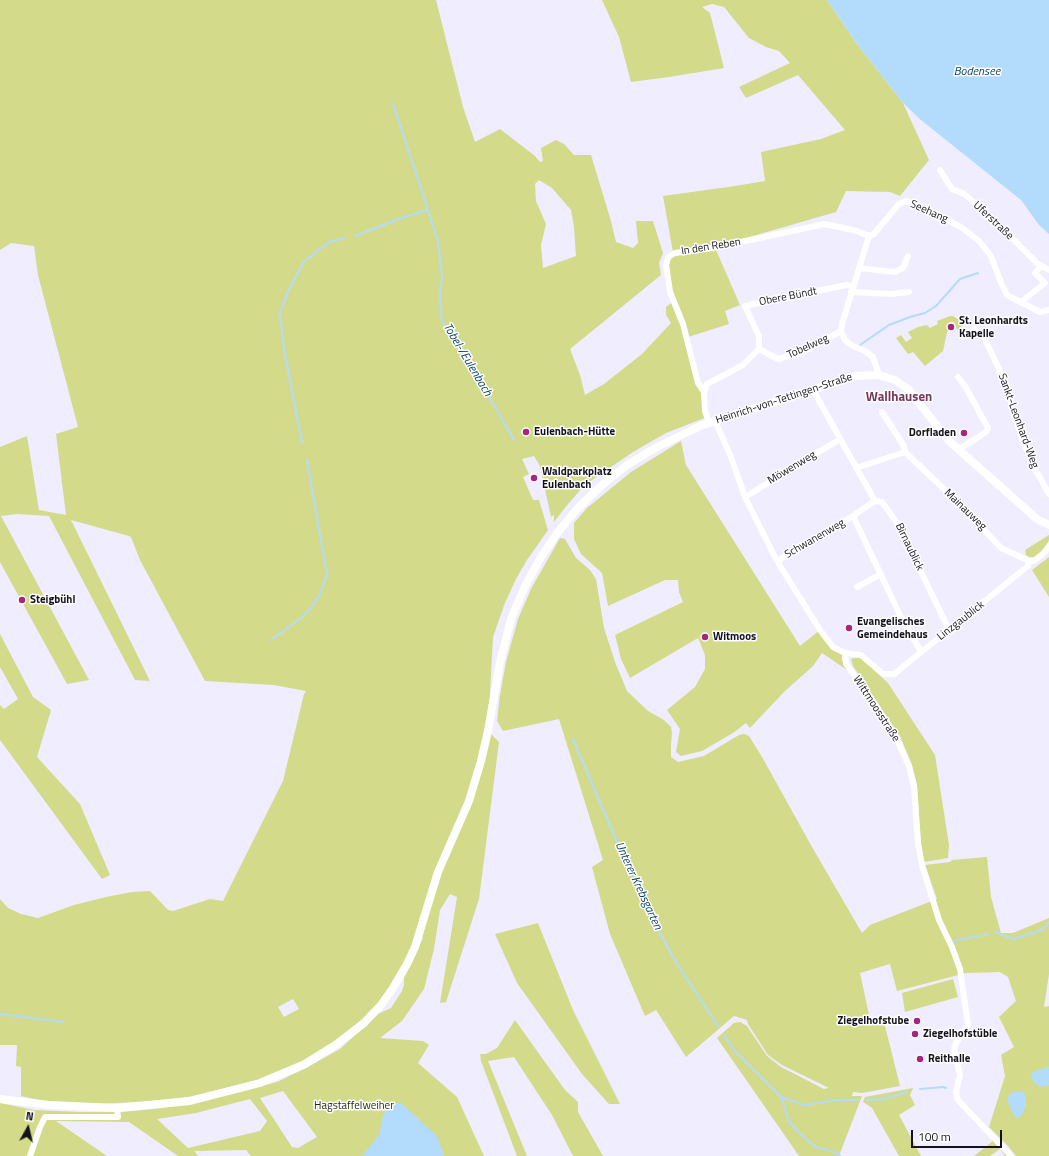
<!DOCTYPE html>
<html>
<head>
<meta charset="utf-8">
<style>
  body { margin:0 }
  #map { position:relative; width:1049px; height:1156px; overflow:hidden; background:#efedff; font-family:"Titillium Web",sans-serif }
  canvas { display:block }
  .north { position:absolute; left:8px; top:1108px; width:40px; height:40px; -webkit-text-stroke:3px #fff; paint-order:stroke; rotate:8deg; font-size:11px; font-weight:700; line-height:16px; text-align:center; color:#14121c }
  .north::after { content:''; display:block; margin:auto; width:14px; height:18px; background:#14121c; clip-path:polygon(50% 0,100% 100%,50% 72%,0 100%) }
  .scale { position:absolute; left:911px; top:1130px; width:91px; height:18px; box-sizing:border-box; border:2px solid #14121c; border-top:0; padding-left:5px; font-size:12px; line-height:14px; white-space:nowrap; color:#14121c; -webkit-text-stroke:3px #fff; paint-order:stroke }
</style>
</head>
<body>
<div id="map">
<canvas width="1049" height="1156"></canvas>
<div class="north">N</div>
<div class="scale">100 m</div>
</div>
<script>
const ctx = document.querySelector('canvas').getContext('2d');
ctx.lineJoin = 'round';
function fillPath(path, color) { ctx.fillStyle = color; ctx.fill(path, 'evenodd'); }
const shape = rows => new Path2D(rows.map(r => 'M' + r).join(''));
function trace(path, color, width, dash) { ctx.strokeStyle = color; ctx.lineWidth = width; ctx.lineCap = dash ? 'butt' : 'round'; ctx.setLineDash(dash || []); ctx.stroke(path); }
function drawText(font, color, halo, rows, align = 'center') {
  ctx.font = font + ' "Titillium Web",sans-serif'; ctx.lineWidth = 3; ctx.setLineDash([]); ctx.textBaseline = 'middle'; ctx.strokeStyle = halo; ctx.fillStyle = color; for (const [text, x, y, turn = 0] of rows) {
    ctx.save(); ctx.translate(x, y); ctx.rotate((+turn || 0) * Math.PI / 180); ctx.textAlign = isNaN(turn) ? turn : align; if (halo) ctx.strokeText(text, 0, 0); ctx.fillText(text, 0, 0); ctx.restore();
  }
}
fillPath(shape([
  [0,0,436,0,463,107,475,142,500,129,535,156,540,162,543,161,541,148,556,140,564,144,574,155,591,155,611,221,616,242,633,248,638,243,636,221,653,221,663,253,659,263,661,275,570,349,580,375,585,395,604,384,642,354,671,323,666,315,666,307,674,301,704,392,707,417,666,433,633,452,611,467,585,485,568,504,554,522,554,515,551,517,540,466,534,456,522,459,529,474,523,477,533,500,539,500,548,530,527,560,516,579,505,603,493,637,488,731,499,742,479,899,446,1002,440,1003,457,897,450,894,440,910,434,949,424,989,402,1021,380,1038,423,1041,429,1045,418,1063,457,1097,484,1156,251,1156,246,1150,194,1151,198,1156,178,1156,129,1122,56,1121,107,1156,0,1156,0,1103,34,1110,80,1112,122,1112,154,1109,190,1104,261,1086,277,1082,306,1068,340,1049,378,1014,391,1008,402,991,404,985,404,978,423,938,418,931,405,963,379,1003,361,1021,342,1037,303,1061,258,1080,188,1097,153,1101,99,1104,43,1101,21,1096,21,1067,16,1066,17,1045,0,1045,0,899,8,908,21,914,38,918,74,905,106,897,132,892,150,891,168,910,173,911,210,899,223,901,283,781,304,694,306,691,274,685,205,681,140,560,131,537,129,536,71,520,150,681,135,680,49,516,17,514,1,516,89,680,67,684,0,562,0,447,27,436,39,510,66,515,56,434,78,427,38,275,34,246,11,243,0,250],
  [539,180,552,188,571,210,574,227,576,256,543,268,541,245,546,224,536,201,535,184],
  [293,999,299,1009,284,1017,278,1007],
  [283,1091,317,1137,298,1148,292,1147,260,1098],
  [250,1099,267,1121,260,1131,188,1148,157,1119,196,1113],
  [602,0,827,0,857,44,903,103,929,160,900,196,890,192,846,191,836,212,739,240,673,252,663,196,735,186,765,181,761,152,821,139,845,130,798,75,746,98,739,87,790,63,779,51,766,47,749,38,724,7,712,4,702,7,710,13,724,68,669,77,631,82,619,37],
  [716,250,740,305,725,311,729,324,688,337,672,288,669,266,670,261,673,256],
  [950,316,953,316,965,324,957,330,954,322,947,324,949,330,947,332,943,351,925,366,913,352,908,354,896,338,901,335,906,342,912,338,908,332,918,327,927,325,930,328,938,324,937,321],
  [681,441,686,465,800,646,820,630,843,654,842,660,847,670,822,653,813,666,784,692,750,728,746,723,733,733,702,751,681,756,676,752,680,729,667,710,695,687,705,669,705,655,698,638,630,678,621,659,615,635,683,602,679,592,678,580,665,580,608,606,602,573,581,554,574,539,574,523,587,508,631,472],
  [1049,535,1049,540,1045,548,1034,557,1029,557,1026,555,1025,550],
  [560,538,565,539,576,558,590,570,596,579,604,628,615,662,627,691,648,711,664,720,671,727,672,733,671,744,671,757,678,762,704,756,739,735,744,734,749,736,762,757,812,847,862,933,870,925,937,899,925,865,950,862,952,860,987,857,991,897,1001,933,1013,933,1049,918,1049,974,1044,1007,1049,1006,1049,1156,1016,1156,1008,1146,989,1127,1005,1076,1001,1055,1014,1047,999,1017,1016,1001,1008,977,1000,972,966,973,897,991,890,964,860,973,871,1024,884,1022,900,1086,862,1093,853,1092,852,1096,862,1096,839,1156,799,1156,717,1038,734,1023,740,1022,747,1026,767,1056,781,1067,824,1089,829,1088,782,1065,768,1055,748,1024,747,1020,734,1016,686,1057,656,1010,645,1016,610,934,592,867,603,860,559,719,503,731,497,721,500,695,506,662,518,619,532,587],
  [1049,557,1049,597,1032,570],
  [0,634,33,697,51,710,37,757,80,804,110,875,102,879,0,740,0,705,4,709,18,699,0,667],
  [860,657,888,683,935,755,949,845,948,858,924,862,921,844,917,785,912,765,900,736,853,666,851,659],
  [538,923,573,1010,620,1104,609,1104,582,1074,517,983,495,934],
  [953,979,958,997,905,1012,902,993],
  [515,1020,565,1090,578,1102,578,1112,603,1156,573,1156,552,1115,514,1057,488,1061,527,1156,517,1156,481,1061,480,1054,486,1054,497,1048],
  [913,1088,910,1095,915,1105,899,1115,921,1156,899,1156,872,1108,863,1102,865,1097],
  [987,1134,1009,1156,1005,1156,1000,1149,990,1156,974,1156,993,1141]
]), '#d3da8a');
fillPath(shape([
  [827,0,1049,0,1049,234,1039,225,1021,200,921,120,903,103,857,44],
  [1046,1067,1049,1067,1049,1085,1040,1087,1032,1080,1031,1073],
  [1015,1092,1023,1092,1026,1095,1026,1106,1021,1116,1017,1118,1014,1116,1007,1100,1008,1096],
  [401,1103,437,1136,444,1156,362,1156,379,1135,383,1116,389,1104]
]), '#b3dcfc');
trace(shape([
  [393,104,428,210],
  [355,236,404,217,428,210,438,241,442,277,440,296,442,321,480,381,514,440],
  [860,345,889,325,910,317,925,313,936,306,960,279,978,273],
  [302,443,284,349,280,313,288,291,304,262,329,242,345,238],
  [271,640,300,619,311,608,320,594,327,575,307,460],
  [573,739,644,905,679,967,718,1026],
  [995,932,1013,939,1042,930,1049,922],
  [954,941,988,934],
  [0,1014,63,1022],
  [724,1035,734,1050,781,1097,804,1105,839,1100,859,1100],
  [920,1089,943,1087,946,1088],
  [781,1097,789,1121,801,1135,816,1147,837,1153,840,1156],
  [867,1100,885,1099,907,1092]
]), '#b3dcfc', 2);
trace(shape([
  [940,170,952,189,964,194,985,211,1037,263,1049,270],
  [859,268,895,272,903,268,908,256],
  [851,292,891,294,909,292],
  [1021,302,1045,283,1035,273,1041,266],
  [974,329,984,337,1007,386,1014,415,1023,442,1035,469,1049,494],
  [759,349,759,336,745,306,846,285,853,286],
  [879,375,873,357,865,351,851,345,845,340,841,331,842,324,869,236,874,234,899,204,906,201,930,211,961,227,979,241,991,256,1002,285,1007,295,1040,312,1049,310],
  [958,377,965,386,988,428,986,432,958,450],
  [813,390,875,501,882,502,903,531,914,557,949,630],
  [704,392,698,383,683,324,670,292,666,265,668,257,675,253,717,247,825,224,857,231,869,236],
  [882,412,904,446,905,452],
  [715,421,731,457,745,497,777,561,820,630,833,647,845,653,861,655,883,674,894,674,1028,566,1029,561],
  [709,423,705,411,704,392,707,384,743,365,759,349,778,359,803,352,841,331],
  [856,468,905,452,964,508,1001,548,1029,561],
  [745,497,840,439],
  [853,516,900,615,921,652],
  [777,561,853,516,875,501],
  [1029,561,1034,561,1043,554,1049,546],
  [857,587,881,574],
  [845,653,846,664,875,704,896,737,909,766,914,786,918,843,922,865,939,920,952,947,960,969,968,1025,956,1043,954,1049,960,1075,956,1091,957,1099,1011,1156],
  [30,1156,40,1127,45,1117,118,1117,117,1108]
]), '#fff', 6);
trace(shape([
  [0,1099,49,1105,117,1108,190,1101,260,1083,305,1064,337,1044,364,1023,381,1005,393,988,407,964,415,947,438,872,469,801,481,761,488,731,500,662,511,619,526,584,541,557,558,532,577,509,601,486,627,465,655,448,700,426,715,421,856,376,879,375,895,380,908,389,949,441,1037,519,1049,525]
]), '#fff', 8);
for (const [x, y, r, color] of [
  [951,327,4,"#a62779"],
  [526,432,4,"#a62779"],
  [964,433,4,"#a62779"],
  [534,478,4,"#a62779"],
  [22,600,4,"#a62779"],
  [849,628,4,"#a62779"],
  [705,637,4,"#a62779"],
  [917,1021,4,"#a62779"],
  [915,1034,4,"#a62779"],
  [920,1059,4,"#a62779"]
]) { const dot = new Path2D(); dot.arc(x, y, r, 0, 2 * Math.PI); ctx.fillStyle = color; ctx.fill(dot); trace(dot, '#fff', 1.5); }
drawText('11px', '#14121c', '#fff', [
  ["Seehang",929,212,24],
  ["Uferstraße",993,221,43],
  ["In den Reben",711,247,-9],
  ["Obere Bündt",788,297,-11],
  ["Tobelweg",808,347,-24],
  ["Heinrich-von-Tettingen-Straße",784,399,-18],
  ["Sankt-Leonhard-Weg",1018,421,70],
  ["Möwenweg",792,468,-31],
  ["Mainauweg",965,510,44],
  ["Schwanenweg",815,539,-30],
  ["Birnaublick",909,547,64],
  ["Linzgaublick",961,621,-38],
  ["Wittmoosstraße",876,709,57]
]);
drawText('bold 11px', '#14121c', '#fff', [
  ["St. Leonhardts",959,321],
  ["Kapelle",959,334],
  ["Eulenbach-Hütte",534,432],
  ["Dorfladen",956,433,"right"],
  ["Waldparkplatz",542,472],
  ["Eulenbach",542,485],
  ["Steigbühl",30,600],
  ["Evangelisches",857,622],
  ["Gemeindehaus",857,635],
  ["Witmoos",713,637],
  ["Ziegelhofstube",909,1021,"right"],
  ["Ziegelhofstüble",923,1034],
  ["Reithalle",928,1059]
], 'left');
drawText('11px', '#2a2c09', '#fff', [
  ["Hagstaffelweiher",354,1106]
]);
drawText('italic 12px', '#0a4264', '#fff', [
  ["Bodensee",977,72],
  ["Tobel-/Eulenbach",467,360,59],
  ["Unterer Krebsgarten",638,886,65]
]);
drawText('bold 13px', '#77385d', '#fff', [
  ["Wallhausen",899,398]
]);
</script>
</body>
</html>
